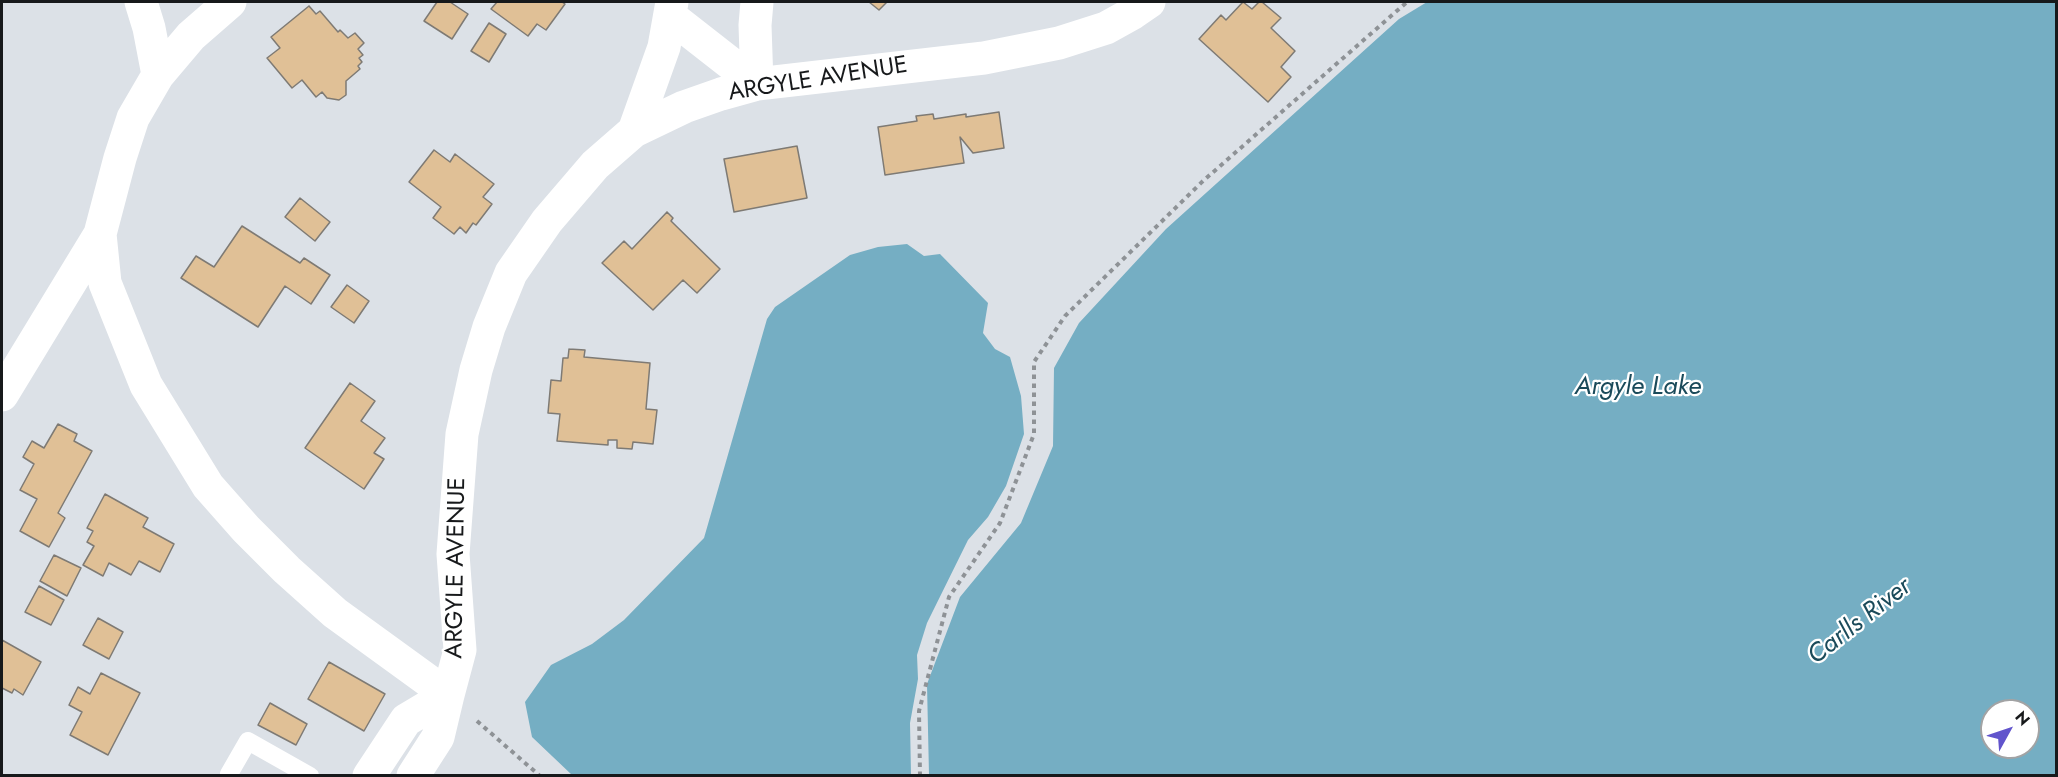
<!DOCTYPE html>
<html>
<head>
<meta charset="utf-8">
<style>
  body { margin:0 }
  #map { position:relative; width:2058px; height:777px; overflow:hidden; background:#dce1e7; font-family:Jost,sans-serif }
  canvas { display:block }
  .frame { position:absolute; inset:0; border:3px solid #17191b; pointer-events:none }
  .north { position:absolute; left:1980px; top:699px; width:60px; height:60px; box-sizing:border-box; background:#fff; border:2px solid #a2a3a4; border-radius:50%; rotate:50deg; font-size:16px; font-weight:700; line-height:24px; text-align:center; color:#17191b }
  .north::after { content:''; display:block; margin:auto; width:21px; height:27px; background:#6154cc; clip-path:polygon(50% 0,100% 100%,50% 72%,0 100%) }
</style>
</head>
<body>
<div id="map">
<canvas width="2058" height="777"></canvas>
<div class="frame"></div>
<div class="north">N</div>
</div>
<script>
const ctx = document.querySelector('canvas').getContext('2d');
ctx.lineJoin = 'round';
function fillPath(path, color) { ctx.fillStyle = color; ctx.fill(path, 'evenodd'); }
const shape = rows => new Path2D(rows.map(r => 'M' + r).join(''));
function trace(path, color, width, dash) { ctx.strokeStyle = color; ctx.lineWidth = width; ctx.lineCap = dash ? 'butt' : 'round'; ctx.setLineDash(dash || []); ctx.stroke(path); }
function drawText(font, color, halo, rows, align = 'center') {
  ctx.font = font + ' Jost,sans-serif'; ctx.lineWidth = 4.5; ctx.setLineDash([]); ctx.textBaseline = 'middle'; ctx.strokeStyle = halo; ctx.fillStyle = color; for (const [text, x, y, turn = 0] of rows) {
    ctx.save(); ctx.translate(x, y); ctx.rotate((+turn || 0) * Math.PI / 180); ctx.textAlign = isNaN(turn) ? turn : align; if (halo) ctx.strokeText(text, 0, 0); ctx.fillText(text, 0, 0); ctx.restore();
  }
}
fillPath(shape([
  [1427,2,2056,2,2056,775,929,775,927,684,960,597,1021,523,1053,446,1054,368,1079,323,1166,229,1399,19],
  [1992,711,2028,711,2028,747,1992,747],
  [907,244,924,256,940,254,988,303,983,333,995,349,1010,357,1021,396,1024,434,1006,486,988,517,968,540,927,623,917,655,918,679,910,723,911,775,572,775,532,737,525,702,551,665,592,644,624,620,704,538,767,319,775,307,850,255,878,247]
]), '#75aec3');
const building = shape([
  [437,2,450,2,468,14,452,39,424,21,437,2],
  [497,2,562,2,565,4,546,30,537,24,528,36,491,9,497,2],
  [869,2,887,2,879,10,869,2],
  [1243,2,1252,9,1259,2,1262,2,1281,18,1271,28,1295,51,1281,67,1291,77,1268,102,1199,39,1221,15,1226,20,1243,2],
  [309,6,316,14,320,11,338,32,340,30,348,38,355,33,364,43,358,49,363,55,359,58,362,62,358,66,360,69,346,81,346,95,339,100,327,98,322,92,316,97,302,80,292,88,267,58,280,48,271,37,309,6],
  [489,23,506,34,489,62,471,51,489,23],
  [999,112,1004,148,973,153,960,137,964,163,885,175,878,127,917,121,916,116,933,114,934,119,966,114,966,117,999,112],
  [797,146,807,198,734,212,724,159,797,146],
  [434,150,450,162,455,154,494,184,483,197,492,204,476,225,473,223,466,233,460,227,454,234,433,218,441,207,409,182,434,150],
  [300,198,330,222,315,241,285,217,300,198],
  [667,212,673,218,671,221,720,269,697,293,683,280,653,310,602,263,624,241,632,249,667,212],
  [242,226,300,263,304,258,330,275,311,304,285,286,258,327,181,278,196,256,214,267,242,226],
  [347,285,369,301,354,323,331,307,347,285],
  [569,349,585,350,584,357,650,363,646,409,657,410,653,444,633,442,632,449,617,448,617,440,608,440,608,445,557,441,560,414,548,413,551,380,561,381,563,358,568,358,569,349],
  [350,383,375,401,361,421,385,438,374,453,384,459,364,489,305,448,350,383],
  [58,424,77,434,74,441,92,451,58,513,65,518,49,547,20,531,37,499,20,490,34,464,23,457,32,441,44,448,58,424],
  [105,494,148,518,143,527,174,544,160,572,139,561,131,575,109,563,103,576,83,565,94,546,87,542,93,531,87,528,105,494],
  [54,555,81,568,67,596,40,581,54,555],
  [39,586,64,600,51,625,25,612,39,586],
  [98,618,123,632,109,659,83,645,98,618],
  [2,640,41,662,23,695,14,689,12,693,2,688,2,640],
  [329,662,385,694,364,731,308,699,329,662],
  [101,673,140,693,108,755,70,735,82,712,69,705,78,687,90,694,101,673],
  [270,703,307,724,296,745,258,725,270,703]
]);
fillPath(building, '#e0c096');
trace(building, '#7e7a74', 1.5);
trace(shape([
  [477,721,540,776],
  [920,776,919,711,949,597,1000,523,1034,434,1034,362,1065,316,1203,181,1407,2]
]), '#8e9296', 4, [4.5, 4.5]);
trace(shape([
  [229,774,248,741,310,776]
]), '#fff', 18);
trace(shape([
  [141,2,149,28,158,75,133,118,120,158,100,234,105,283,146,385,208,486,246,529,287,570,335,613,448,695,460,650,453,554,462,434,476,370,489,327,511,273,547,221,595,165,634,131,684,107,721,94,757,84,984,58,1059,43,1106,28,1133,13,1149,2],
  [757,2,755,25,757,84],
  [670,16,757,84],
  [158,75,191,36,230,2],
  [634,131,664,47,672,2],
  [2,395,100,234],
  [369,776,406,720,448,695,438,737,413,776]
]), '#fff', 33);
drawText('24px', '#17191b', '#fff', [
  ["ARGYLE AVENUE",818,80,-9],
  ["ARGYLE AVENUE",457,568,-89]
]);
drawText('italic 26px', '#1a4a5a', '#fff', [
  ["Argyle Lake",1638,388],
  ["Carlls River",1860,622,-38]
]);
</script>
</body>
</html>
